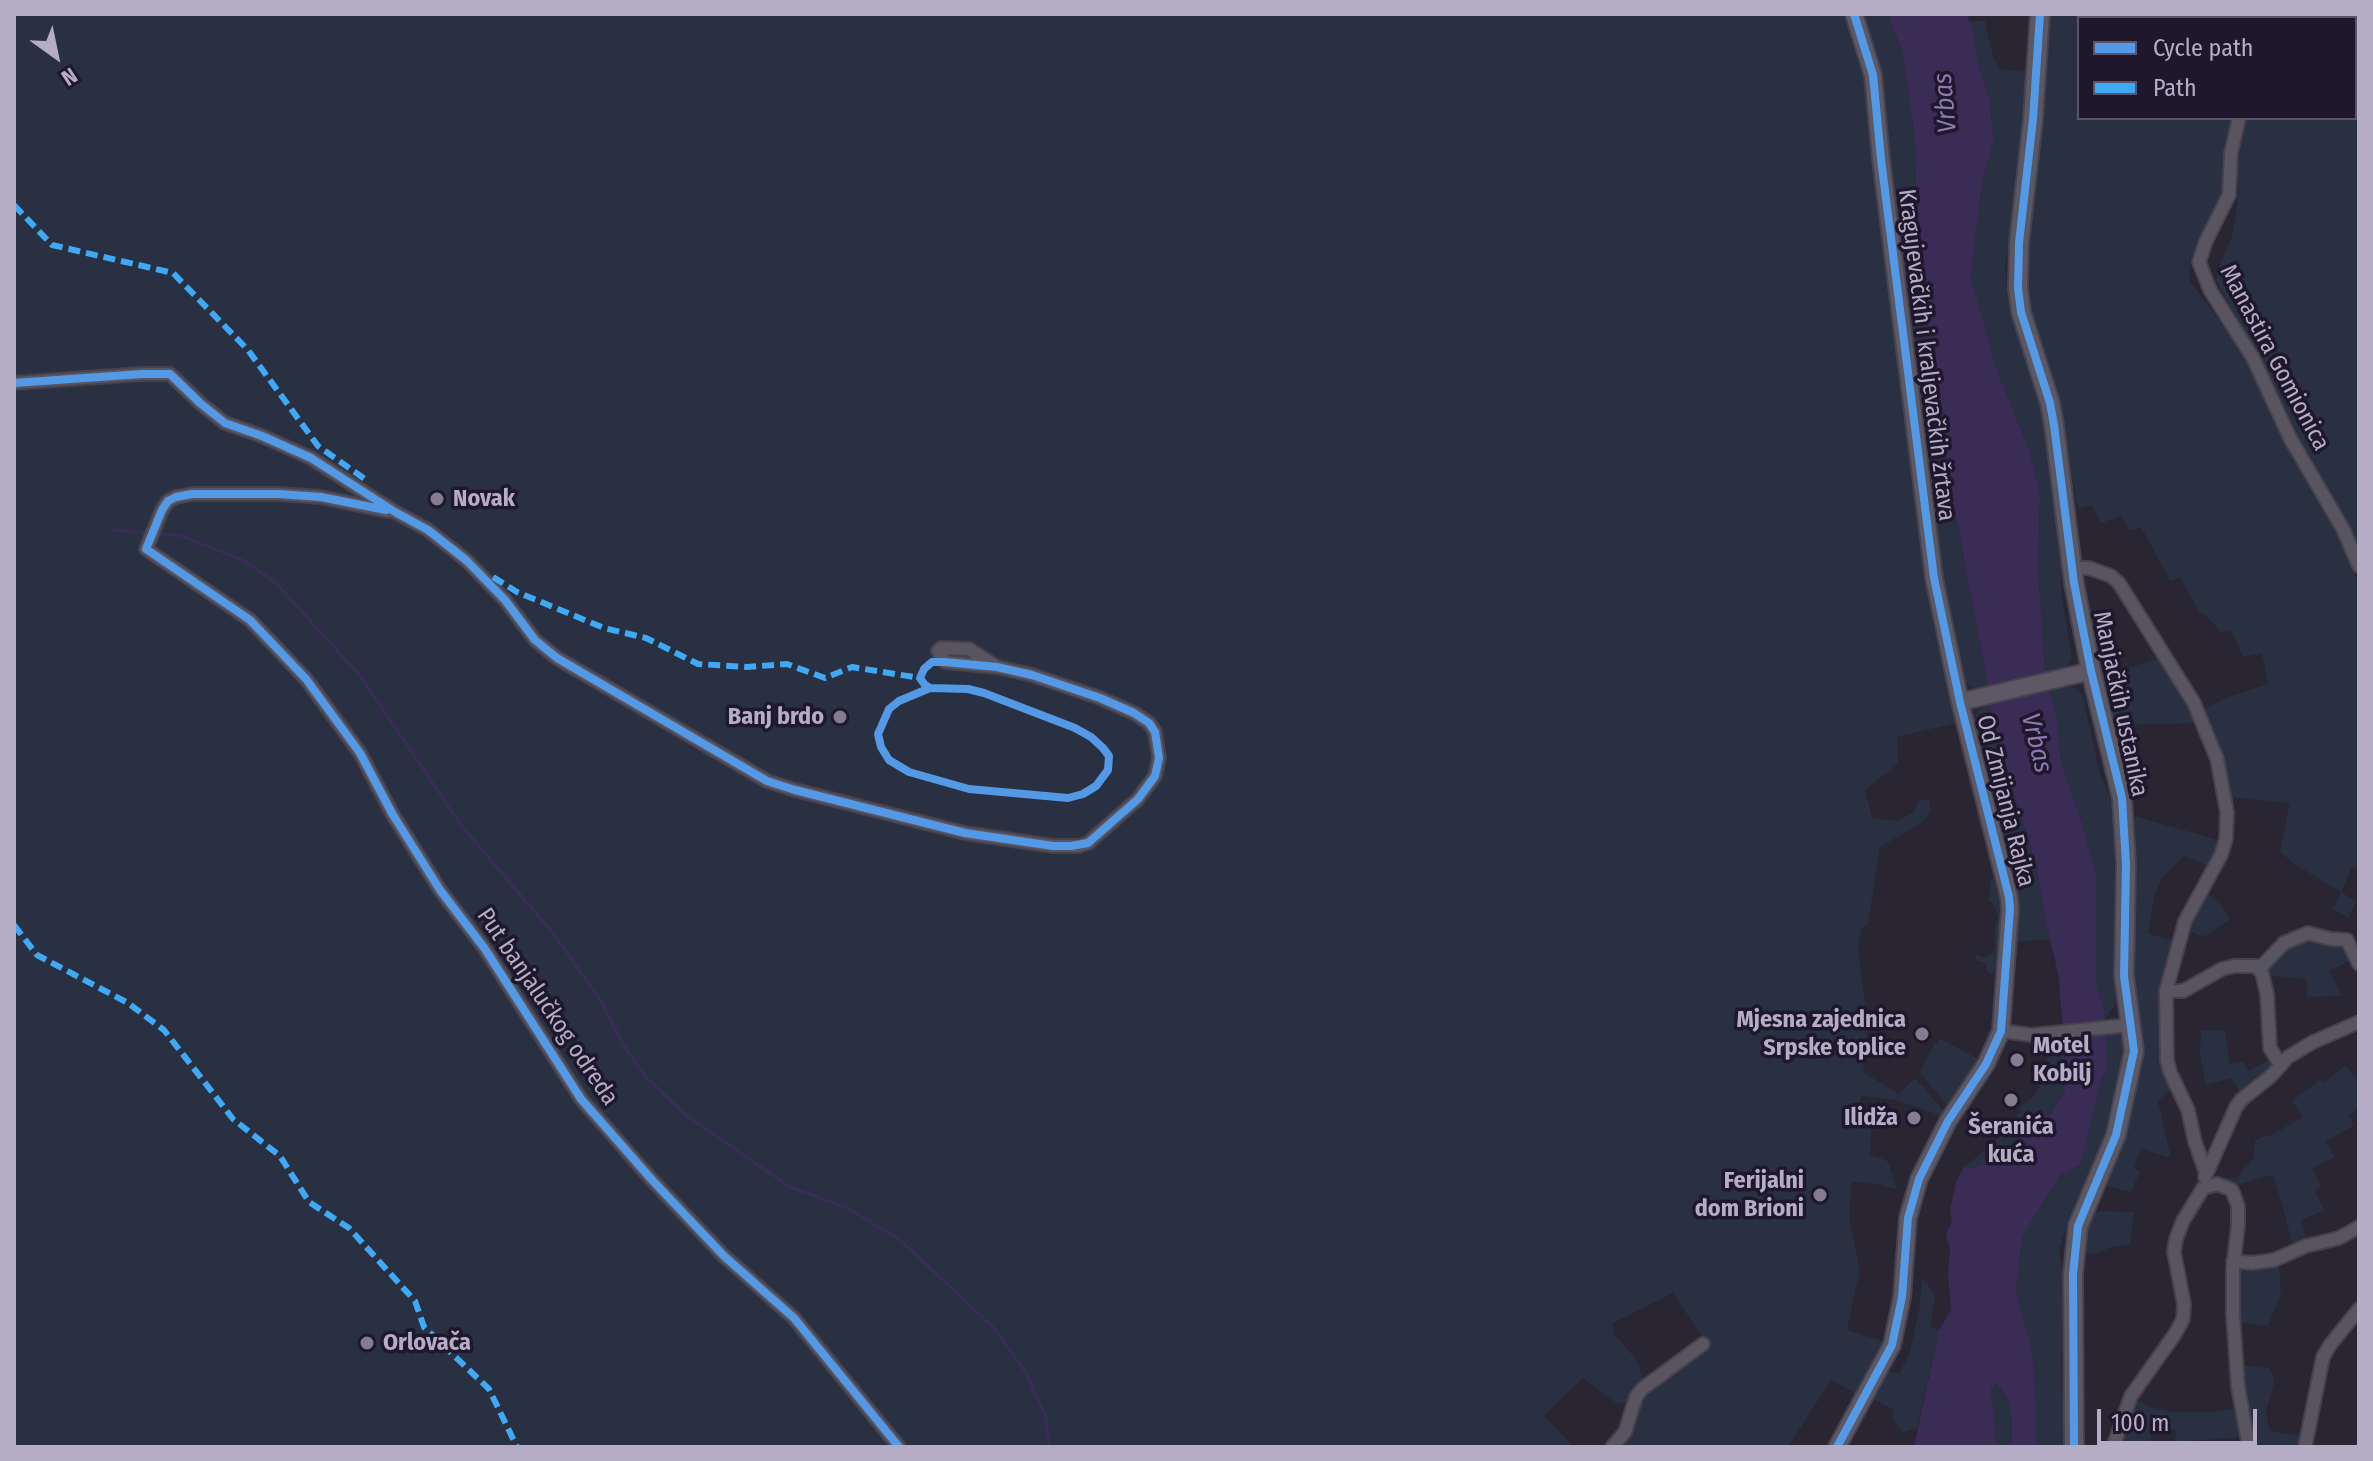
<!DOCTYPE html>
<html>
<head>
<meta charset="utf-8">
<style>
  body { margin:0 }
  #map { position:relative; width:2373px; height:1461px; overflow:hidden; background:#292532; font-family:"Fira Sans Condensed",sans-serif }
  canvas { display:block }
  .frame { position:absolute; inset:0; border:16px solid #b5adc5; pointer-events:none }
  .legend { position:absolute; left:2077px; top:16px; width:280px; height:104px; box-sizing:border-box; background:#1f182c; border:2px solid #5b5469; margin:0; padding:10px 14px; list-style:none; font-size:24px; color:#b5adc5 }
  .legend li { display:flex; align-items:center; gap:16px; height:40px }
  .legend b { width:40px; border:2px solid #5b5469 }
  .north { position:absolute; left:16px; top:16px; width:80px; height:80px; -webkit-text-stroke:6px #1f182c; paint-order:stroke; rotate:147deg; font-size:22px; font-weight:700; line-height:32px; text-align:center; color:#b5adc5 }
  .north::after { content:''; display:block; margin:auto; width:28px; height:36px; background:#b5adc5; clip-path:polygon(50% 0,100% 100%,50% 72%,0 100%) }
  .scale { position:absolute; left:2097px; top:1409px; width:160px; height:36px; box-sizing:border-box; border:4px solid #b5adc5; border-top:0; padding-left:10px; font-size:24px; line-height:28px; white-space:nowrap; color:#b5adc5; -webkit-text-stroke:6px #1f182c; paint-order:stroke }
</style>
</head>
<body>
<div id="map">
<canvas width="2373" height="1461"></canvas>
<div class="frame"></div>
<ul class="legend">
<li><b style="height:10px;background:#5399e6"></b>Cycle path</li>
<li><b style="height:10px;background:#3fa9f5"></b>Path</li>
</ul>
<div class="north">N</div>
<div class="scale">100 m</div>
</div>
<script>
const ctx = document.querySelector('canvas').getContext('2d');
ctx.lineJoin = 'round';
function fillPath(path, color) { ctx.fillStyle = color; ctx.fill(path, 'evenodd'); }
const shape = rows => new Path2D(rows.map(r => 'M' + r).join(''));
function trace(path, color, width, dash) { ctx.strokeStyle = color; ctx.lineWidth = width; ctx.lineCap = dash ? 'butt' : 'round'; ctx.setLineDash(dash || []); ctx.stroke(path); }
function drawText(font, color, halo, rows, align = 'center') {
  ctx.font = font + ' "Fira Sans Condensed",sans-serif'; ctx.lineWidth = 7; ctx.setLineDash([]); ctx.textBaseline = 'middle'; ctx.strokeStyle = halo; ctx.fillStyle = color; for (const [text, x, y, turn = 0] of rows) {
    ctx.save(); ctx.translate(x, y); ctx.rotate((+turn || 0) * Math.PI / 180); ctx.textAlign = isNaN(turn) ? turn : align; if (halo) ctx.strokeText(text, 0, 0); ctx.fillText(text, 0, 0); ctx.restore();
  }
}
fillPath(shape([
  [14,14,1888,14,1902,51,1915,139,1916,223,1935,385,1955,511,1988,686,1975,689,1963,681,1951,613,1932,619,1956,723,1897,737,1898,764,1865,790,1872,818,1897,821,1914,812,1918,801,1930,799,1930,812,1922,823,1880,847,1868,924,1862,929,1858,947,1868,1029,1863,1072,1899,1094,1915,1078,1944,1111,1942,1116,1896,1100,1861,1096,1858,1121,1872,1123,1870,1153,1873,1156,1886,1160,1889,1164,1897,1190,1878,1184,1852,1182,1849,1217,1860,1270,1847,1330,1883,1341,1857,1394,1831,1380,1788,1447,1619,1447,1632,1430,1640,1401,1649,1390,1707,1344,1673,1293,1613,1323,1614,1334,1636,1359,1645,1384,1630,1400,1622,1404,1613,1401,1583,1378,1544,1416,1574,1447,14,1447],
  [2051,14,2244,14,2244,18,2079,18,2079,118,2232,118,2223,186,2213,216,2197,243,2189,267,2190,281,2234,341,2254,373,2275,423,2340,540,2359,584,2359,870,2352,867,2341,892,2356,901,2349,918,2333,909,2341,892,2296,865,2280,852,2290,803,2229,797,2202,710,2226,698,2268,684,2262,653,2243,657,2231,630,2221,632,2206,616,2198,610,2181,578,2170,581,2141,527,2129,531,2121,516,2101,523,2092,505,2078,509,2063,426,2026,306,2023,271],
  [1970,21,1985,21,1993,57,2001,69,2029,72,2019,178,2005,267,2010,314,2027,352,2046,410,2064,556,2061,573,2062,598,2072,658,2065,669,2045,673,2038,567,2040,496,2030,452,1996,369,1971,277,1982,182,1994,141,1989,97,1979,66],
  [2355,79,2359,80,2359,548,2333,498,2288,426,2274,395,2266,369,2217,283,2217,271,2232,236,2238,202,2238,162,2246,118,2355,118],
  [2160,658,2200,723,2116,725,2102,676],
  [2066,686,2078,689,2083,697,2099,770,2111,802,2115,829,2114,986,2116,1004,2103,1021,2105,1010,2096,984,2096,875,2083,825,2061,763,2057,721,2049,690],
  [1989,704,2011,784,2037,869,2050,940,2017,941,2019,922,2017,897,1973,724,1977,711],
  [2135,816,2221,841,2210,866,2184,856,2162,878,2154,897,2148,934,2176,941,2166,969,2174,1087,2158,1101,2170,1154,2167,1157,2141,1148,2134,1169,2140,1171,2131,1192,2106,1186,2124,1143,2140,1071,2140,1040,2133,979,2135,848,2132,819],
  [1992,875,2002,909,1998,953,1995,953,1997,968,1994,973,1990,973,1986,970,1986,963,1975,960,1976,955,1984,957,1993,953,1995,946,1995,930,1998,917,1994,905,1988,900],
  [2204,890,2223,907,2230,919,2204,937,2186,929],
  [2310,935,2343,942,2352,960,2329,971,2342,996,2307,997,2307,979,2266,975,2266,965,2285,945],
  [2201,1030,2225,1030,2230,1064,2244,1062,2248,1071,2270,1059,2271,1069,2238,1095,2239,1090,2231,1078,2206,1085,2200,1055],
  [2106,1031,2118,1032,2124,1045,2106,1135,2073,1209,2059,1249,2063,1276,2061,1365,2065,1447,2036,1447,2036,1400,2032,1350,2016,1291,2022,1237,2060,1175,2085,1141,2102,1076],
  [2064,1037,2065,1091,2050,1117,2026,1125,2010,1149,1974,1168,1964,1167,1988,1148,2017,1115,2022,1105,2033,1097,2044,1080,2049,1050,2053,1050,2053,1044,2049,1043,2048,1039],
  [1939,1038,1980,1060,1949,1107,1920,1073,1935,1043,1939,1044],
  [2346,1065,2359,1083,2359,1106,2349,1115,2354,1125,2326,1142,2335,1157,2312,1168,2321,1186,2315,1191,2324,1210,2301,1220,2307,1243,2293,1247,2283,1207,2273,1175,2236,1185,2222,1178,2236,1178,2253,1159,2255,1141,2265,1136,2268,1137,2303,1117,2292,1101,2321,1079,2325,1082],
  [2094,1211,2134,1212,2130,1244,2109,1248,2094,1254,2081,1252,2089,1222],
  [2279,1264,2281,1293,2268,1326,2239,1322,2241,1270,2244,1267],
  [1922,1279,1926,1282,1935,1295,1931,1326,1939,1330,1917,1428,1902,1432,1894,1420,1893,1409,1873,1400,1888,1371,1899,1374,1910,1352,1919,1311],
  [2241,1365,2269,1368,2272,1372,2274,1383,2266,1412,2270,1431,2301,1436,2298,1447,2253,1447],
  [1997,1383,2008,1400,2012,1420,2011,1447,1997,1447,1991,1389],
  [2136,1400,2151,1407,2173,1412,2213,1412,2236,1408,2242,1437,2175,1442,2176,1430,2154,1425,2147,1447,2119,1445]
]), '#293042');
fillPath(shape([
  [1888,14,1966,14,1972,26,1979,66,1989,97,1994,141,1982,182,1971,277,1996,368,2030,452,2040,496,2038,567,2045,673,2057,720,2061,763,2083,825,2096,875,2096,984,2105,1011,2103,1021,2106,1031,2107,1072,2102,1076,2081,1164,2060,1175,2022,1237,2016,1291,2032,1350,2036,1400,2036,1447,2011,1447,2012,1420,2008,1400,1997,1383,1991,1389,1997,1447,1914,1447,1939,1330,1951,1310,1948,1276,1950,1247,1946,1239,1947,1231,1952,1222,1950,1211,1956,1182,1964,1167,1974,1168,2010,1149,2037,1113,2050,1116,2065,1091,2063,1078,2065,1052,2058,973,2045,918,2037,869,2011,784,1989,704,1988,686,1955,511,1935,385,1916,223,1915,139,1902,51]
]), '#392c55');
trace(shape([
  [113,530,149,533],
  [156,534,179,535,245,561,276,583,361,677,461,825,552,932,600,999,623,1044,644,1075,686,1115,790,1187,847,1208,899,1239,994,1328,1026,1373,1046,1417,1049,1447]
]), '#392c55', 3);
const street = shape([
  [2248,18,2249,14],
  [2239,118,2231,153,2229,195,2206,241,2199,262,2210,290,2253,358,2290,438,2343,529,2359,566],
  [14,383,142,374,170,374,200,403,225,423,262,436,311,458,395,512,428,530,466,560,505,600,535,640,557,658,767,781,795,790,965,833,1053,846,1079,846,1088,843,1138,799,1155,776,1159,758,1155,732,1149,723,1134,713,1100,698,1032,675,997,667,945,662,938,651,941,648,969,649,997,667],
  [387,511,321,497,279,494,192,494,176,497,168,501,162,510,146,549,250,620,306,679,360,753,393,815,440,890,485,949,581,1099,653,1181,724,1256,794,1318,899,1447],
  [2071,568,2089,568,2111,576,2119,583,2194,703,2217,759,2227,812,2226,839,2221,855,2185,921,2166,991,2167,1060,2170,1072,2188,1110,2195,1142,2206,1173],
  [2259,969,2284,943,2308,933,2331,939,2347,940,2359,964],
  [2166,991,2183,991,2222,969,2234,966,2256,966,2262,973,2267,994,2270,1048,2280,1064],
  [2001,1031,2032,1035,2130,1025],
  [2205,1177,2236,1107,2241,1100,2271,1076,2288,1057,2313,1042,2359,1022],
  [2233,1261,2251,1263,2274,1260,2306,1246,2339,1238,2359,1227],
  [1612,1447,1625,1432,1636,1397,1642,1389,1703,1344],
  [2113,1447,2131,1396,2175,1334,2183,1319,2184,1304,2174,1252,2176,1239,2183,1221,2203,1188,2217,1184,2232,1190,2238,1206,2238,1225,2233,1268,2233,1314,2238,1387,2249,1447],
  [2305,1447,2323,1357,2330,1345,2359,1309]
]);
const secondary = shape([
  [1960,702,2091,671],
  [1837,1447,1892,1345,1902,1297,1908,1218,1919,1179,1948,1121,1986,1064,2001,1031,2010,909,2009,897,1960,702,1934,578,1881,159,1873,75,1854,14]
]);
const primary = shape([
  [2040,14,2033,119,2019,243,2018,288,2021,312,2050,403,2054,425,2074,583,2091,671,2122,798,2126,864,2124,976,2134,1051,2116,1135,2078,1226,2073,1274,2074,1447]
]);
trace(street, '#46414c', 16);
trace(secondary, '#46424f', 20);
trace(primary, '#46424f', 22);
trace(street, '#585460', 12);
trace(secondary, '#5c5865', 16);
trace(primary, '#5b5763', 18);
trace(shape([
  [14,205,52,245,173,273,248,350,318,446,369,482],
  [493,577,517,592,604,628,646,638,698,664,747,667,787,664,825,678,852,667,920,678],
  [14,925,37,955,128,1003,164,1030,233,1119,280,1156,309,1202,349,1228,415,1301,424,1327,489,1389,517,1447]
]), '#3fa9f5', 6, [12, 6]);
trace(shape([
  [2040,14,2033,119,2019,243,2018,288,2021,312,2050,403,2054,425,2074,583,2091,671,2122,798,2126,864,2124,976,2134,1051,2116,1135,2078,1226,2073,1274,2074,1447],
  [14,383,142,374,170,374,200,403,225,423,262,436,311,458,395,512,428,530,466,560,505,600,535,640,557,658,767,781,795,790,965,833,1053,846,1071,846,1088,843,1138,799,1155,776,1159,758,1155,732,1149,723,1134,713,1100,698,1032,675,997,667,945,662,932,662,924,669,920,678,925,685,930,688,968,689,984,693,1075,728,1091,737,1103,748,1109,756,1108,770,1096,786,1083,794,1068,798,969,789,909,772,889,760,881,747,878,734,889,709,899,701,930,688],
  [386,510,321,497,279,494,192,494,176,497,168,501,162,510,146,549,250,620,306,679,360,753,393,815,440,890,485,949,581,1099,653,1181,724,1256,794,1318,899,1447],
  [1837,1447,1892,1345,1902,1297,1908,1218,1919,1179,1948,1121,1986,1064,2001,1031,2010,909,2009,897,1960,702,1934,578,1881,159,1873,75,1854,14]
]), '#5399e6', 8);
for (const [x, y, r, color] of [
  [437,499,8,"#847d92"],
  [840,717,8,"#847d92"],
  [1922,1034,8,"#847d92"],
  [2017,1060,8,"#847d92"],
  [2011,1100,8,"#847d92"],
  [1914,1118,8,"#847d92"],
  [1820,1195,8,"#847d92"],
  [367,1343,8,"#847d92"]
]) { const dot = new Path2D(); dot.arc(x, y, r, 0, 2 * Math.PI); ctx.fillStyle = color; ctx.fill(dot); trace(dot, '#1f182c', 3); }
drawText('24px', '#b5adc5', '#1f182c', [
  ["Kragujevačkih i kraljevačkih žrtava",1926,355,83],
  ["Manastira Gomionica",2274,358,62],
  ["Manjačkih ustanika",2120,704,78],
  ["Od Zmijanja Rajka",2005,801,76],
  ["Put banjalučkog odreda",547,1007,56]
]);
drawText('bold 24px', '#b5adc5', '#1f182c', [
  ["Novak",453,499,"left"],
  ["Banj brdo",824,717],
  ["Mjesna zajednica",1906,1020],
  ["Srpske toplice",1906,1048],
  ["Motel",2033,1046,"left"],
  ["Kobilj",2033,1074,"left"],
  ["Ilidža",1898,1118],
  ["Šeranića",2011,1127,"center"],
  ["kuća",2011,1155,"center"],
  ["Ferijalni",1804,1181],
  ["dom Brioni",1804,1209],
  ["Orlovača",383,1343,"left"]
], 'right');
drawText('italic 26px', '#8c7bb3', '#1f182c', [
  ["Vrbas",1946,103,-95],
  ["Vrbas",2036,743,76]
]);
</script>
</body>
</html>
